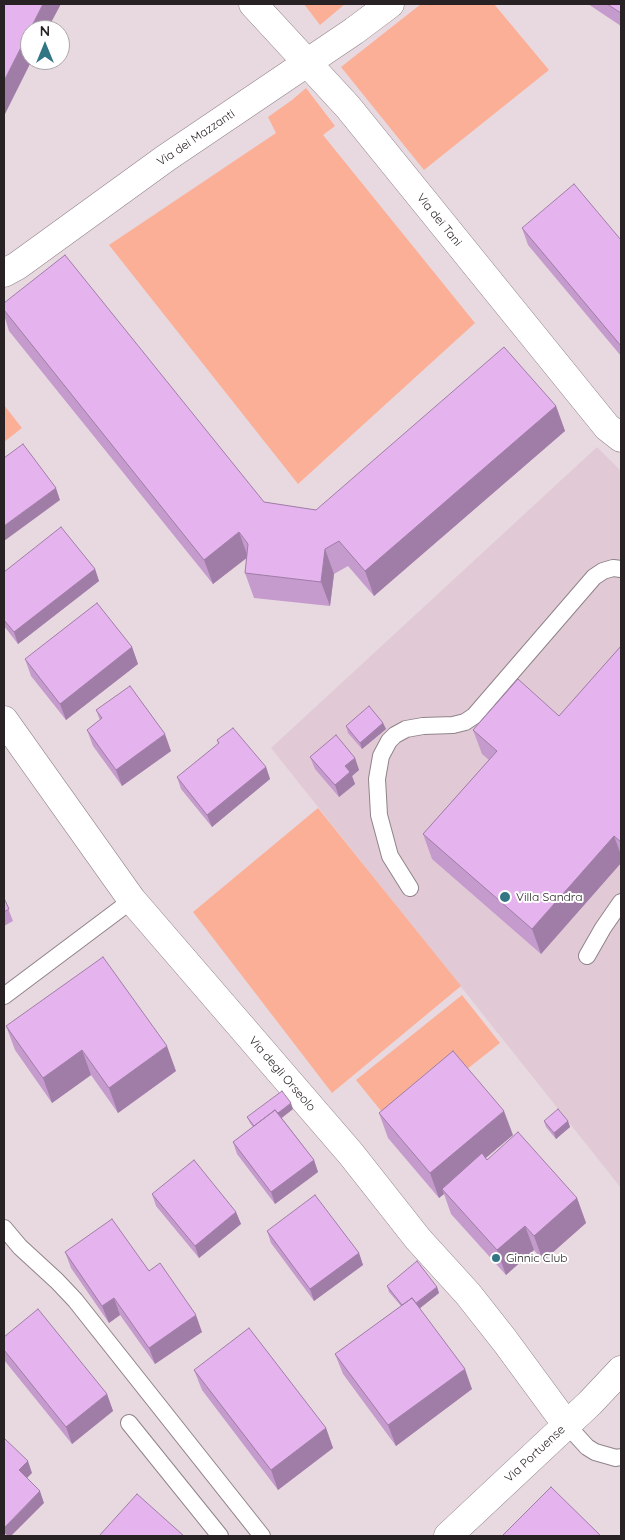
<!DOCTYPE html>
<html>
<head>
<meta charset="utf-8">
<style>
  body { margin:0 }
  #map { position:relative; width:625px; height:1540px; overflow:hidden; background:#e8d9e0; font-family:Quicksand,sans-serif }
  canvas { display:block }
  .frame { position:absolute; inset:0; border:5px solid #282225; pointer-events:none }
  .north { position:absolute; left:20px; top:20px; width:50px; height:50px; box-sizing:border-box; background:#fff; border:1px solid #a9a7a8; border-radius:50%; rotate:0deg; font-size:14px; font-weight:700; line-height:20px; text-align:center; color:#282225 }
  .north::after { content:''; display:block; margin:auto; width:18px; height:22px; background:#327585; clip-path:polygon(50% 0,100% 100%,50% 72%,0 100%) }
</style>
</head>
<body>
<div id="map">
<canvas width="625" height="1540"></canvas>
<div class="frame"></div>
<div class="north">N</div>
</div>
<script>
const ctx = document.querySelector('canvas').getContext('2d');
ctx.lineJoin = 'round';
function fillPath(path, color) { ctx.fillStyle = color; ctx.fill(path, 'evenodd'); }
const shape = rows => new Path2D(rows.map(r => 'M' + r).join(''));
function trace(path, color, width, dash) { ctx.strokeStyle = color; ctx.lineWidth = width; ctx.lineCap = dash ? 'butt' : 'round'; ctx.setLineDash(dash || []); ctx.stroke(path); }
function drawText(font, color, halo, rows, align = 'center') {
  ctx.font = font + ' Quicksand,sans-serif'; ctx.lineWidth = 4; ctx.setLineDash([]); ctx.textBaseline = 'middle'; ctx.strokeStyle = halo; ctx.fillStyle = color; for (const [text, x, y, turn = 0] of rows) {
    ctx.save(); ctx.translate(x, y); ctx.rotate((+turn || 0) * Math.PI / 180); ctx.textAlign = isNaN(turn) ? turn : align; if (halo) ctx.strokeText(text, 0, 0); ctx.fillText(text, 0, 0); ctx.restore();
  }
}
fillPath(shape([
  [597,447,621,471,621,1188,271,748]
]), '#e1cad5');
fillPath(shape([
  [304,4,345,4,320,25],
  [421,4,494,4,549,70,424,170,341,67],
  [306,88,335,126,323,135,475,323,298,484,109,245,276,133,268,117,292,100],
  [4,405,22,428,4,442],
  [318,808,461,986,332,1093,193,912],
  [462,995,500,1043,394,1127,356,1080]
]), '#fbaf96');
const service = shape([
  [410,888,390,856,379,815,377,779,381,756,389,741,395,735,406,729,423,726,453,725,465,722,474,716,594,577,603,571,613,568,621,569],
  [587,956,603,928,621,902],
  [4,996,132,900],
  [4,1228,20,1247,57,1281,75,1300,262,1536],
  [129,1423,220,1536],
  [566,1424,587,1447,595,1452,616,1458,621,1457]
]);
const minor = shape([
  [253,4,348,107,607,427,621,438],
  [4,273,17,266,166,158,354,31,390,4],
  [4,720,132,900,351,1154,418,1239,468,1294,505,1341,566,1424]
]);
const secondary = shape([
  [448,1536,590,1403,621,1370]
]);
trace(service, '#908389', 18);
trace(minor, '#908389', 29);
trace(secondary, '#908389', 29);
trace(service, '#fff', 16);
trace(minor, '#fff', 28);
trace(secondary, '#fff', 28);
fillPath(shape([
  [588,4,621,4,621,26],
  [522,228,621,240,621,356,528,245],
  [4,303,264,502,316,510,556,406,565,431,374,596,348,566,334,574,330,606,254,598,245,573,247,557,213,584,9,331,4,315],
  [95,569,99,581,18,644,4,626,4,572],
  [621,646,621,863,541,954,432,859,423,834,489,760,482,754,473,730,559,716],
  [132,647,138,664,66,720,31,676,25,659],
  [96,710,171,751,122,786,93,746,87,730,100,720],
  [383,723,386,729,362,749,348,733,346,726],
  [217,740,266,767,270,779,212,827,181,789,177,777,218,744],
  [310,757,355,758,359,770,352,776,355,784,339,797,315,769],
  [4,898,13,921,4,926],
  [6,1026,176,1071,118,1113,91,1075,52,1103,15,1050],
  [293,1109,282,1118,314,1160,318,1172,275,1204,237,1154,233,1142,253,1127,250,1123,247,1117],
  [379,1113,513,1135,486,1158,487,1160,577,1198,586,1223,543,1261,534,1250,506,1275,451,1214,444,1194,439,1198,388,1138],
  [544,1121,568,1121,570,1127,556,1139,546,1127],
  [152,1194,236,1212,241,1224,199,1258,156,1206],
  [267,1231,359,1253,363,1265,314,1301,271,1243],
  [65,1252,149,1271,202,1332,155,1364,120,1315,109,1323,71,1268],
  [387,1286,437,1287,439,1293,420,1308,472,1389,396,1446,343,1374,335,1354,401,1306,389,1292],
  [4,1337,107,1394,113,1411,72,1444,4,1360],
  [194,1370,326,1428,333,1448,278,1490,202,1390]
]), '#c59acd');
fillPath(shape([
  [43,4,61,4,47,30,30,30,30,60,32,60,4,116,4,81],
  [556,406,565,431,374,596,365,571],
  [56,488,60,500,4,541,4,526],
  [239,532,248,557,213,584,204,560],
  [325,549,334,574,330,606,321,582],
  [95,569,99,581,18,644,14,632],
  [132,647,138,664,66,720,60,704],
  [383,723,386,729,362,749,360,743],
  [165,734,171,751,122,786,116,770],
  [355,758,359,770,352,776,355,784,339,797,335,785,345,766],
  [266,767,270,779,212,827,207,815],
  [614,836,621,855,621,863,541,954,532,929],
  [167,1046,176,1071,118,1113,109,1088],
  [82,1050,91,1075,52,1103,43,1078],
  [291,1103,293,1109,259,1135,257,1129],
  [504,1111,513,1135,445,1192,442,1189,444,1194,439,1198,430,1173],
  [568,1121,570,1127,556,1139,554,1133],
  [314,1160,318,1172,275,1204,271,1192],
  [577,1198,586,1223,543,1261,534,1236],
  [236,1212,241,1224,199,1258,195,1246],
  [525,1226,534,1250,506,1275,497,1250],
  [359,1253,363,1265,314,1301,310,1289],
  [437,1287,439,1293,409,1317,407,1311],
  [114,1298,120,1315,109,1323,102,1306],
  [196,1315,202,1332,155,1364,149,1348],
  [465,1369,472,1389,396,1446,388,1425],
  [107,1394,113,1411,72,1444,66,1427],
  [326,1428,333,1448,278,1490,271,1470],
  [28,1461,32,1473,23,1482,19,1470],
  [40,1491,44,1503,11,1536,4,1536,4,1528]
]), '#a07da7');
const building = shape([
  [4,4,43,4,4,81,4,4],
  [607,4,621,4,621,13,607,4],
  [574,184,621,240,621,346,522,228,574,184],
  [65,255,264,502,316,510,504,347,556,406,365,571,339,541,325,549,321,582,245,573,248,544,239,532,204,560,4,310,4,303,65,255],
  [23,444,56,488,4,526,4,458,23,444],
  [61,527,95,569,14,632,4,620,4,572,61,527],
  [97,603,132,647,60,704,25,659,97,603],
  [621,646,621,842,614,836,532,929,423,834,497,751,473,730,518,679,559,716,621,646],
  [130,686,165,734,116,770,87,730,102,718,96,710,130,686],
  [369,706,383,723,360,743,346,726,369,706],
  [233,728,266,767,207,815,177,777,219,743,217,740,233,728],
  [336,735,355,758,345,766,350,772,335,785,310,757,336,735],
  [4,898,9,909,4,912,4,898],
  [103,957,167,1046,109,1088,82,1050,43,1078,6,1026,103,957],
  [453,1051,504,1111,430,1173,379,1113,453,1051],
  [282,1091,291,1103,278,1113,275,1110,254,1126,247,1117,282,1091],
  [558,1109,568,1121,554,1133,544,1121,558,1109],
  [275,1110,314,1160,271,1192,233,1142,275,1110],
  [518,1132,577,1198,534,1236,525,1226,497,1250,442,1189,482,1153,487,1160,518,1132],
  [194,1160,236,1212,195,1246,152,1194,194,1160],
  [315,1195,359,1253,310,1289,267,1231,315,1195],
  [112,1219,149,1271,160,1263,196,1315,149,1348,114,1298,102,1306,65,1252,112,1219],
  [417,1261,437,1287,416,1303,412,1298,402,1305,387,1286,417,1261],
  [412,1298,465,1369,388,1425,335,1354,412,1298],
  [38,1309,107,1394,66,1427,4,1350,4,1337,38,1309],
  [249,1328,326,1428,271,1470,194,1370,249,1328],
  [4,1438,28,1461,19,1470,40,1491,4,1528,4,1438],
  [551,1487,601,1536,502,1536,551,1487],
  [137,1494,184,1536,99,1536,137,1494],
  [4,1532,9,1536,4,1536,4,1532]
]);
fillPath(building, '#e5b3ee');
trace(building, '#a07da7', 1);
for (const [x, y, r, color] of [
  [505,897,6,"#327585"],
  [496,1258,5,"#327585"]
]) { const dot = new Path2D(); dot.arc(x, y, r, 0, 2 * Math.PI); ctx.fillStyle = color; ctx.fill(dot); trace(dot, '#fff', 2); }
drawText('12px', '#282225', '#fff', [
  ["Via dei Mazzanti",196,138,-34],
  ["Via dei Tani",439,220,51],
  ["Via degli Orseolo",282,1074,49],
  ["Via Portuense",535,1454,-43]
]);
drawText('12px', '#282225', '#fff', [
  ["Villa Sandra",516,897],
  ["Ginnic Club",506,1258]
], 'left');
</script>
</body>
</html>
